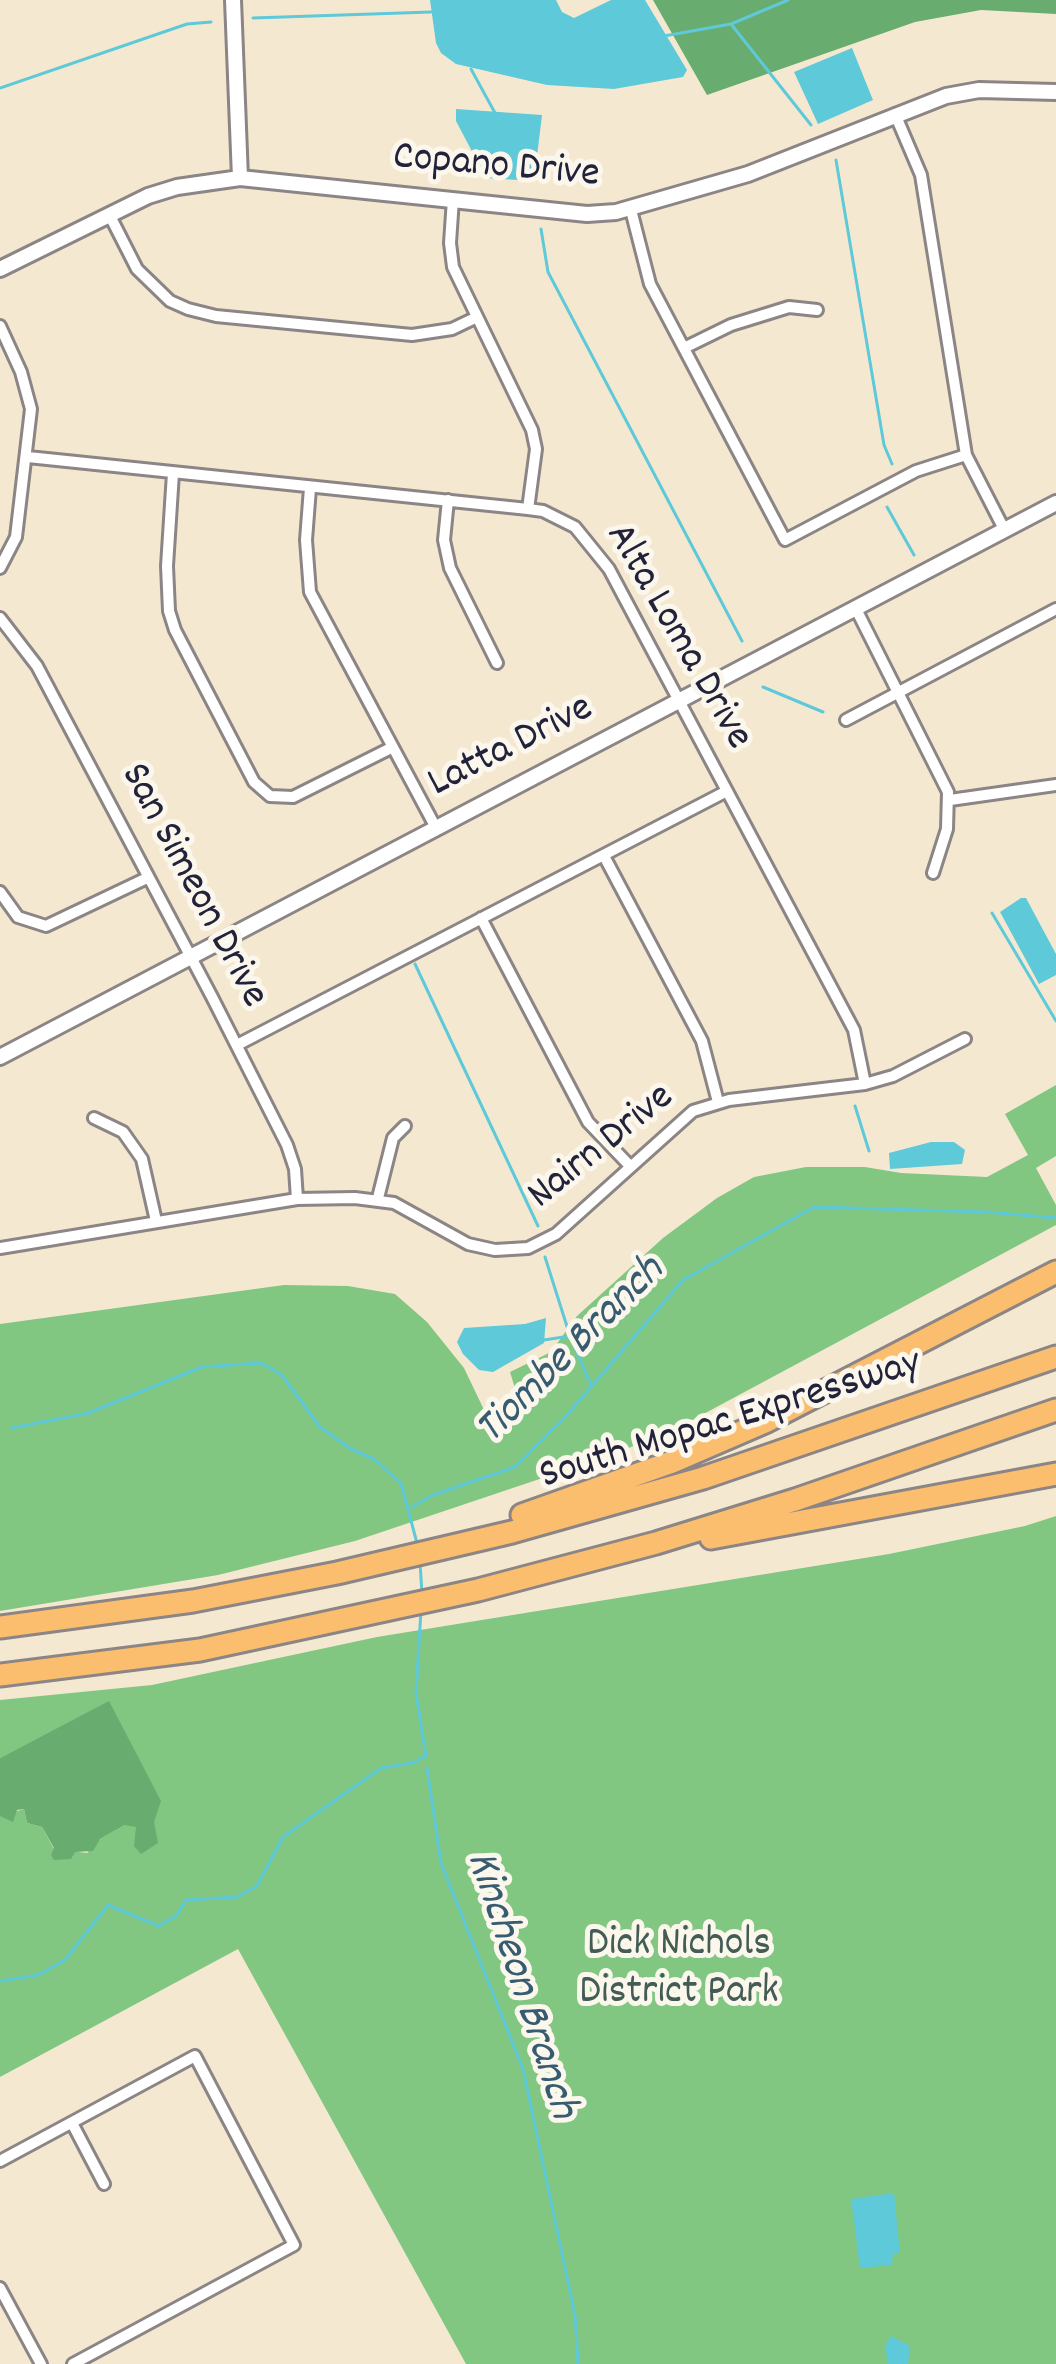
<!DOCTYPE html>
<html>
<head>
<meta charset="utf-8">
<style>
  body { margin:0 }
  canvas { display:block; background:#f5e8d1 }
</style>
</head>
<body>
<canvas width="1056" height="2364"></canvas>
<script>
const ctx = document.querySelector('canvas').getContext('2d');
ctx.lineJoin = 'round';
function fillPath(path, color) { ctx.fillStyle = color; ctx.fill(path, 'evenodd'); }
const shape = rows => new Path2D(rows.map(r => 'M' + r).join(''));
function trace(path, color, width, dash) { ctx.strokeStyle = color; ctx.lineWidth = width; ctx.lineCap = dash ? 'butt' : 'round'; ctx.setLineDash(dash || []); ctx.stroke(path); }
function drawText(font, color, halo, rows, align = 'center') {
  ctx.font = font + ' Dekko,sans-serif'; ctx.lineWidth = 10; ctx.setLineDash([]); ctx.textBaseline = 'middle'; ctx.strokeStyle = halo; ctx.fillStyle = color; for (const [text, x, y, turn = 0] of rows) {
    ctx.save(); ctx.translate(x, y); ctx.rotate((+turn || 0) * Math.PI / 180); ctx.textAlign = isNaN(turn) ? turn : align; if (halo) ctx.strokeText(text, 0, 0); ctx.fillText(text, 0, 0); ctx.restore();
  }
}
fillPath(shape([
  [1056,1085,1056,1156,1036,1168,1056,1205,1056,1225,683,1425,617,1453,355,1541,218,1575,0,1611,0,1324,284,1285,348,1286,395,1294,427,1322,464,1368,487,1416,521,1408,510,1372,551,1352,577,1316,663,1238,717,1198,754,1177,806,1167,865,1167,901,1173,987,1177,1028,1155,1005,1114],
  [1056,1516,1056,2364,466,2364,238,1949,0,2077,0,1816,24,1809,27,1823,42,1827,54,1849,87,1853,100,1839,125,1825,154,1823,154,1818,109,1702,0,1758,0,1700,152,1685,377,1637,889,1554,1025,1526]
]), '#81c782');
fillPath(shape([
  [653,0,1056,0,1056,14,981,10,915,22,707,95],
  [109,1701,161,1801,154,1822,158,1843,141,1854,134,1846,136,1827,125,1825,100,1839,93,1851,75,1852,71,1859,54,1860,51,1855,54,1848,42,1827,27,1823,24,1809,17,1810,13,1822,0,1816,0,1758]
]), '#68ac70');
fillPath(shape([
  [430,0,556,0,562,12,574,18,611,0,645,0,687,70,683,77,614,89,547,85,456,64,441,53,436,43],
  [852,48,873,100,818,124,794,72],
  [456,109,542,115,534,181,486,178,456,121],
  [1021,898,1026,898,1056,954,1056,975,1039,984,1000,912],
  [931,1142,954,1142,965,1150,962,1164,890,1169,889,1153],
  [546,1318,544,1343,493,1372,479,1370,463,1354,457,1342,464,1328,525,1324],
  [894,2193,900,2253,893,2253,892,2265,860,2268,851,2199],
  [891,2336,910,2346,908,2364,888,2364,885,2346]
]), '#5ec9d8');
trace(shape([
  [253,18,431,12],
  [731,24,811,125],
  [664,36,731,24,788,0],
  [471,69,495,113],
  [0,88,187,24,211,22],
  [836,160,884,445,892,464],
  [541,229,548,272,742,641],
  [887,507,914,555],
  [763,687,823,712],
  [992,913,1056,1021],
  [415,964,538,1226],
  [855,1106,869,1151],
  [545,1257,570,1336,591,1385],
  [544,1340,570,1336],
  [12,1428,88,1413,202,1367,261,1363,281,1374,320,1427,351,1449,374,1459,401,1483,418,1547],
  [412,1507,433,1495,515,1467,567,1415,683,1280,814,1207,987,1212,1056,1218],
  [420,1562,422,1594],
  [427,1768,441,1863,523,2069,575,2315,578,2364],
  [0,1981,38,1975,65,1960,108,1905,159,1926,177,1915,186,1900,237,1897,257,1886,283,1837,381,1768,412,1763,426,1756,416,1693,421,1610]
]), '#5ec9d8', 3);
const minor = shape([
  [895,114,921,175,966,455,1004,529],
  [453,199,450,243,453,267,532,430,536,449,528,509],
  [631,210,650,284,785,540,916,471,966,455],
  [109,214,137,269,170,301,188,309,216,316,412,335,452,329,475,318],
  [0,326,21,372,31,409,16,537,0,568],
  [684,348,731,325,789,307,817,310],
  [28,457,528,509,543,511,575,527,609,569,854,1030,865,1084],
  [173,473,167,566,169,611,175,630,254,782,270,796,293,797,391,748],
  [310,488,306,540,310,592,435,826],
  [448,500,444,540,450,568,497,663],
  [856,609,948,792,947,829,933,873],
  [0,618,37,666,212,997,287,1145,295,1169,297,1199],
  [846,720,1056,609],
  [950,800,1056,785],
  [604,856,702,1041,718,1102],
  [0,892,18,917,46,926,147,878],
  [481,918,588,1122,630,1166],
  [237,1045,725,792],
  [94,1118,123,1132,142,1159,156,1221],
  [378,1198,393,1138,405,1126],
  [0,1248,297,1199,355,1198,394,1203,468,1244,495,1250,528,1248,556,1234,693,1111,729,1100,865,1084,893,1076,965,1039],
  [72,2123,104,2184],
  [0,2161,195,2056,294,2245,73,2364],
  [0,2288,41,2364]
]);
const tertiary = shape([
  [233,0,240,178],
  [0,269,148,196,177,187,240,178,587,214,616,212,748,174,946,96,979,90,1056,92],
  [0,1057,1056,503]
]);
const motorway = shape([
  [522,1515,672,1462,767,1421,1056,1272],
  [711,1538,1056,1474],
  [0,1627,193,1601,337,1573,512,1532,703,1478,1056,1357],
  [0,1675,200,1650,478,1590,656,1543,795,1500,1056,1410]
]);
trace(minor, '#8c8586', 16);
trace(tertiary, '#8c8586', 20);
trace(motorway, '#8c8586', 27);
trace(minor, '#fff', 10);
trace(tertiary, '#fff', 14);
trace(motorway, '#fbbe6e', 21);
drawText('42px', '#22223b', '#fbf7ec', [
  ["Copano Drive",496,169,5],
  ["Alta Loma Drive",676,638,60],
  ["Latta Drive",512,749,-27],
  ["San Simeon Drive",191,887,62],
  ["Nairn Drive",603,1149,-39],
  ["South Mopac Expressway",731,1423,-17]
]);
drawText('42px', '#435c54', '#fbf7ec', [
  ["Dick Nichols",679,1947],
  ["District Park",679,1995]
]);
drawText('italic 45px', '#375c72', '#fbf7ec', [
  ["Tiombe Branch",573,1353,-45],
  ["Kincheon Branch",518,1986,72]
]);
</script>
</body>
</html>
